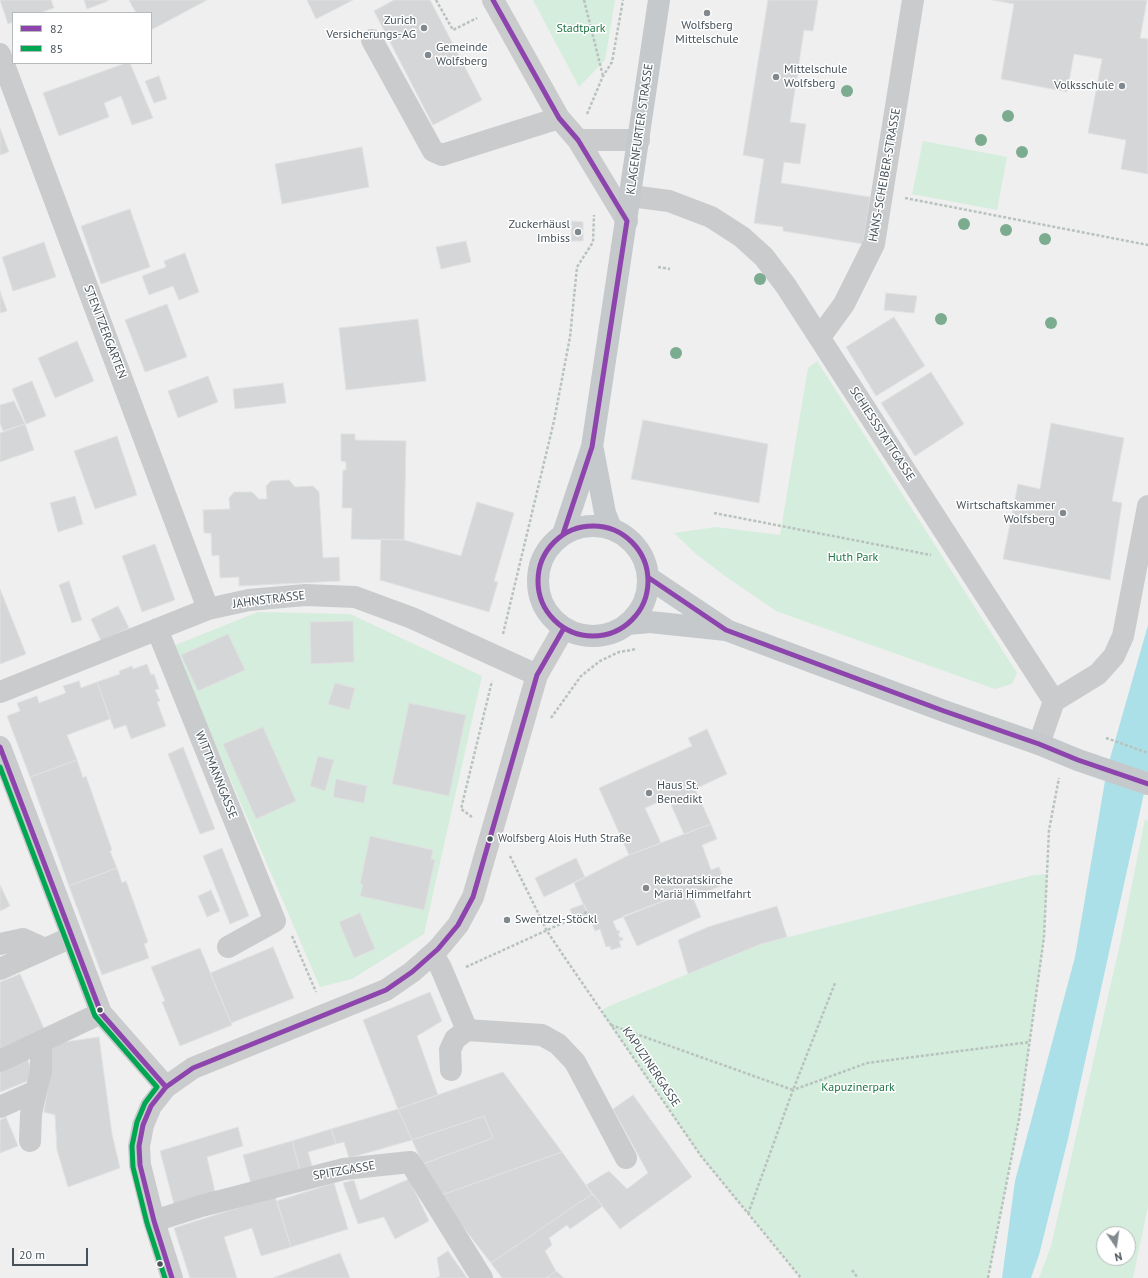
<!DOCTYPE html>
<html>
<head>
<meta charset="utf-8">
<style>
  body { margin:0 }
  #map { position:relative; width:1148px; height:1278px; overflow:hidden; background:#efefef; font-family:"PT Sans",sans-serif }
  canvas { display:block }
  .legend { position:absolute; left:12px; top:12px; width:140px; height:52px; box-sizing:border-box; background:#fff; border:1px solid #b5babd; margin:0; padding:5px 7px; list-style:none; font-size:12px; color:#47525a }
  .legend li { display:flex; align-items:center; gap:8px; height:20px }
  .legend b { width:20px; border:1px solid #b5babd }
  .north { position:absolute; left:1096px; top:1226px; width:40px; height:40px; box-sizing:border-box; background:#fff; border:1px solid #b5babd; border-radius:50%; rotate:167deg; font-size:11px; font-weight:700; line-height:16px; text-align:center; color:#47525a }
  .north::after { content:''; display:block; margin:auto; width:14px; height:18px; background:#82898e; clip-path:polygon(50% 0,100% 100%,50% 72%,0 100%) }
  .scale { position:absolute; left:12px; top:1248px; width:76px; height:18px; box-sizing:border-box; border:2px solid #47525a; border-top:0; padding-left:5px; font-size:12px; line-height:14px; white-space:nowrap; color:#47525a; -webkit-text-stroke:3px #fff; paint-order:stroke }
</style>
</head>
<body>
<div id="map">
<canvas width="1148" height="1278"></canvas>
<ul class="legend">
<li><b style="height:5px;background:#8e44ad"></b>82</li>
<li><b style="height:5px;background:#00a651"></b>85</li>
</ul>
<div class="north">N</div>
<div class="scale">20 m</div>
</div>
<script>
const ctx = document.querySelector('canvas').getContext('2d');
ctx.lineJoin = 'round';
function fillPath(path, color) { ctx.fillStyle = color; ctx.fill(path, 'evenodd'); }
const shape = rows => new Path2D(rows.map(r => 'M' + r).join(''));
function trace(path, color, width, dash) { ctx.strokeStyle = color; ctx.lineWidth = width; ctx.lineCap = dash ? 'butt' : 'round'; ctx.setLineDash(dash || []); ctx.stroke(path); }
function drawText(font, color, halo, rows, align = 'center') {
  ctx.font = font + ' "PT Sans",sans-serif'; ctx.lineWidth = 3; ctx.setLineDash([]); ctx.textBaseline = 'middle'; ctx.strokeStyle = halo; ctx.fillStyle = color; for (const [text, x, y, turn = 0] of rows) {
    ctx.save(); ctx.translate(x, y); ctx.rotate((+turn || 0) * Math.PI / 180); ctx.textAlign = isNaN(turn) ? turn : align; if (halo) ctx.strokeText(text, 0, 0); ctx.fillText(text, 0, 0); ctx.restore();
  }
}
fillPath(shape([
  [533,0,615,0,605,60,579,87],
  [923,141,1007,157,997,210,912,194],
  [817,361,1017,673,1012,684,995,689,776,611,725,576,696,554,674,533,716,527,780,535,808,368],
  [258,612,350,614,482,676,424,934,352,979,320,987,173,646],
  [1145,819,1148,821,1148,1206,1133,1278,1039,1278,1051,1246,1120,944],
  [1104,1234,1128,1234,1128,1258,1104,1258],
  [1047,874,1044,937,1019,1119,988,1278,802,1278,701,1156,601,1011,607,1007,761,944,1034,875]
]), '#d5eddc');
fillPath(shape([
  [1148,625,1148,775,1068,1139,1039,1255,1031,1278,1002,1278,1015,1181,1075,957,1107,769]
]), '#ace0e8');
const building = shape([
  [0,0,51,0,54,8,39,13,13,13,13,22,8,24,0,0],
  [84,0,108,0,108,1,87,9,84,0],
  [129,0,207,0,151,30,151,13,136,13,129,0],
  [307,0,353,0,316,19,307,0],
  [394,0,430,0,482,100,433,125,374,11,394,0],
  [768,0,818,0,813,31,804,30,790,122,806,124,800,164,784,162,781,183,870,197,863,244,783,231,783,227,754,223,764,159,743,155,768,0],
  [993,0,1147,0,1140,38,1148,39,1148,174,1121,169,1126,140,1088,133,1102,59,1074,54,1067,92,1001,79,1014,4,993,0],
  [126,63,130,63,153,118,132,125,121,96,104,103,109,117,59,136,43,93,126,63],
  [159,76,167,99,154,103,145,81,159,76],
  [0,128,9,152,0,155,0,128],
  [362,147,369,187,282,204,275,164,362,147],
  [130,209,150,267,101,284,81,226,130,209],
  [572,221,583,222,583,241,571,241,572,221],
  [466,241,471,262,441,269,436,247,466,241],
  [44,242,56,277,13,291,2,257,44,242],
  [185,253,199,292,179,300,173,286,149,295,142,276,166,267,164,261,185,253],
  [0,291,7,311,0,313,0,291],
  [886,293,917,296,914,313,884,310,886,293],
  [167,304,187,357,145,372,125,320,167,304],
  [894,317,925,366,876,396,846,347,894,317],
  [418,319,426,381,346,390,339,328,418,319],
  [77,341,94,381,55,398,38,358,77,341],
  [931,372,964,424,915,456,881,403,931,372],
  [208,376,218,402,178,418,168,391,208,376],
  [32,381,46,416,26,424,12,389,32,381],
  [283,383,286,403,235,409,233,389,283,383],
  [14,401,25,424,3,431,0,423,0,405,14,401],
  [643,420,768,444,759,503,631,479,643,420],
  [1051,423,1124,438,1112,501,1122,503,1110,580,1003,559,1018,484,1040,489,1051,423],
  [25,424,34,450,0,462,0,433,25,424],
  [341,434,355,434,355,440,406,441,404,540,351,539,352,508,342,508,343,470,346,470,346,462,341,461,341,434],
  [117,436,137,495,95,509,74,451,117,436],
  [289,480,295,487,313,486,319,492,323,558,339,557,340,581,239,586,239,577,220,578,219,555,212,556,211,533,204,533,203,510,230,509,229,498,234,492,252,492,259,499,267,499,266,486,271,481,289,480],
  [75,496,83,524,58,532,50,503,75,496],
  [477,502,514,513,494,581,498,582,489,612,380,580,381,539,404,540,461,556,477,502],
  [155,544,175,600,142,612,122,556,155,544],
  [69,581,82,620,72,623,59,585,69,581],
  [0,589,26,654,0,664,0,589],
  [118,606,129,628,101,641,91,619,118,606],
  [353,621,354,662,311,664,310,622,353,621],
  [228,634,245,670,198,691,181,655,228,634],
  [147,664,151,675,154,674,159,689,155,690,160,701,157,702,166,726,131,739,126,725,114,729,97,682,120,674,119,671,132,666,133,669,147,664],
  [79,681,81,688,97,682,110,719,67,735,77,760,30,777,7,716,20,711,17,703,37,696,39,703,66,693,63,686,79,681],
  [335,683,355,688,349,710,328,704,335,683],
  [409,703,466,715,449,796,392,784,409,703],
  [263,727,296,801,256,819,223,744,263,727],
  [707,729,727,774,695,789,711,824,684,834,668,798,645,808,661,843,629,855,599,788,692,746,688,738,707,729],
  [183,747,215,829,200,834,168,754,183,747],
  [318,756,334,760,325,791,310,786,318,756],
  [77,760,83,778,86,776,112,850,110,851,117,868,69,886,30,777,77,760],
  [336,779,367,786,364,803,333,797,336,779],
  [711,824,717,839,702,845,711,870,719,867,726,884,692,897,690,891,613,921,617,931,619,930,620,933,618,933,620,938,622,937,623,940,619,941,621,947,611,950,610,946,606,947,600,929,595,931,574,883,629,855,711,824],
  [370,836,433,850,431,859,435,860,424,910,360,896,363,884,360,884,370,836],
  [222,848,249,916,230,924,203,856,222,848],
  [576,858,585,877,544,897,535,878,576,858],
  [117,868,122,883,126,881,148,942,144,944,149,958,102,975,69,886,117,868],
  [0,885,10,906,0,911,0,885],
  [211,890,220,911,207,917,198,896,211,890],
  [690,891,701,917,637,946,623,916,690,891],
  [584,904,590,918,577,924,570,909,584,904],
  [777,906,787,937,761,944,688,974,678,940,708,927,777,906],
  [360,913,375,949,354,958,339,922,360,913],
  [273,947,294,998,231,1023,210,973,273,947],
  [200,948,232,1025,180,1046,162,1002,165,1001,151,967,200,948],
  [20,974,46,1033,0,1055,0,982,20,974],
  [430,992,442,1021,417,1036,438,1095,398,1109,363,1020,430,992],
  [99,1037,112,1134,120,1168,68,1187,57,1150,55,1115,44,1112,50,1072,51,1044,99,1037],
  [27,1058,35,1078,0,1092,0,1069,27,1058],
  [503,1072,562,1152,439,1196,423,1164,493,1138,484,1116,412,1140,398,1109,503,1072],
  [633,1095,692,1177,620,1229,586,1185,609,1171,627,1189,648,1173,613,1109,633,1095],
  [398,1109,412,1140,349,1158,344,1142,336,1144,331,1129,398,1109],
  [484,1116,493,1138,423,1164,412,1140,484,1116],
  [6,1117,18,1146,0,1153,0,1120,6,1117],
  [238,1127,243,1146,207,1157,216,1196,175,1208,160,1151,238,1127],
  [331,1129,336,1144,308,1152,312,1166,300,1170,292,1141,331,1129],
  [292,1141,300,1170,251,1184,243,1155,292,1141],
  [562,1152,592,1194,491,1263,439,1196,562,1152],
  [409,1179,429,1221,395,1239,384,1217,358,1224,343,1183,354,1180,360,1200,409,1179],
  [334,1183,348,1229,291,1247,277,1201,334,1183],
  [592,1194,603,1206,570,1229,567,1225,549,1238,552,1245,545,1251,556,1271,546,1278,502,1278,491,1263,592,1194],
  [275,1196,291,1247,261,1256,252,1228,224,1237,237,1278,190,1278,174,1228,275,1196],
  [448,1251,467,1278,436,1278,440,1276,437,1258,448,1251],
  [340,1253,350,1278,273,1278,340,1253],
  [556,1271,564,1278,546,1278,556,1271]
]);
fillPath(building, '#d5d6d7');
trace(building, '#e0e1e2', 1);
trace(shape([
  [436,0,453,30,477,18],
  [584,0,603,76],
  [587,114,603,76,612,62,623,0],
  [905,198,1148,245],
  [658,267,670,269],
  [714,513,931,555],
  [503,634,554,421,570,337,577,267,593,242,594,215],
  [551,718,581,676,600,661,619,652,637,649],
  [1106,738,1148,753],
  [472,817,461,809,492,681],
  [510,856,547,931,563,955,701,1156,801,1278],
  [292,936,316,992],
  [466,967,587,912],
  [611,1025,793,1090,835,983],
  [748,1214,793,1090,867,1063,1030,1042],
  [852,1270,858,1278],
  [988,1278,1019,1119,1044,937,1049,830,1059,778]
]), '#b8c2be', 2.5, [3, 2]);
trace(shape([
  [493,0,559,118,578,140,627,221],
  [372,40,433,151,442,155,559,118],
  [0,54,208,609],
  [578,140,639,140],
  [631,196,669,201,711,217,742,237,764,257,786,286,1054,701,1039,744],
  [820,337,844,304,874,244,913,0],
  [157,629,275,921,228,947],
  [0,692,208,609,249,600,305,595,355,597,412,618,537,675],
  [1054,701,1098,674,1114,656,1123,636,1148,506],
  [0,747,101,1013,166,1087],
  [0,944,23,939,45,949],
  [433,954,441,968,467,1030,542,1035,558,1044,575,1062,626,1158],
  [0,969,72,937],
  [0,1061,101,1013],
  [451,1070,450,1050,455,1039,467,1030],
  [0,1107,36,1091,41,1072,41,1042],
  [30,1141,31,1114,36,1091],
  [154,1221,201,1206,344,1169,410,1162,482,1278],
  [172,1278,154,1221,140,1165,139,1146,143,1125,151,1106,166,1087,193,1068,386,990,412,972,438,949,458,925,473,897,537,675,564,628]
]), '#c9cbcd', 22);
trace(shape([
  [593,450,605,513,611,528],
  '538 581a55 55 0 1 1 110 0a55 55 0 1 1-110 0Z',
  [563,534,592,447,659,0],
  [649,578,725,629],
  [628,624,650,622,726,630,944,711,1039,744,1078,760,1148,784]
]), '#c5c9cb', 22);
trace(shape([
  [493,0,559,118,578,140,627,221,592,447,563,534],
  '538 581a55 55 0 1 1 110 0a55 55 0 1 1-110 0Z',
  [649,578,726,630,944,711,1039,744,1078,760,1148,784],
  [0,747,101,1013,166,1087],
  [172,1278,154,1221,140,1165,139,1146,143,1125,151,1106,166,1087,193,1068,386,990,412,972,438,949,458,925,473,897,537,675,564,628]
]), '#8e44ad', 5);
trace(shape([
  [0,767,95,1016,157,1087,145,1103,137,1122,132,1146,133,1167,147,1223,165,1278]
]), '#00a651', 5);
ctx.fillStyle = '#7cac90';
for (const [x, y] of [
  [847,91],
  [1008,116],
  [981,140],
  [1022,152],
  [964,224],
  [1006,230],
  [1045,239],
  [760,279],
  [941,319],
  [1051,323],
  [676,353]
]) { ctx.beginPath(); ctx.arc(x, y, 6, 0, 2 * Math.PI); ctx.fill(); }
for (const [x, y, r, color] of [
  [707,13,4,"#82898e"],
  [424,28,4,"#82898e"],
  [428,55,4,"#82898e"],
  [776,77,4,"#82898e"],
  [1122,86,4,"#82898e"],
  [578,232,4,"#82898e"],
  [1063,513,4,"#82898e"],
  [649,793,4,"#82898e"],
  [490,839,3.5,"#47525a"],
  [646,888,4,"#82898e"],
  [507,920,4,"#82898e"],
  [100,1010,3.5,"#47525a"],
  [160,1264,3.5,"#47525a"]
]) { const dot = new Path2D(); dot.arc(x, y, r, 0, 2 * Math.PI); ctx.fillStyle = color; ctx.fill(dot); trace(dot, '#fff', 1.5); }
drawText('11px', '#47525a', '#fff', [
  ["Wolfsberg Alois Huth Straße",498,839]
], 'left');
drawText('12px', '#47525a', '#fff', [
  ["Zurich",416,21,"right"],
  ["Versicherungs-AG",416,35,"right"],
  ["Wolfsberg",707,26,"center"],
  ["Mittelschule",707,40,"center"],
  ["Gemeinde",436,48],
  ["Wolfsberg",436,62],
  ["Mittelschule",784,70],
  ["Wolfsberg",784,84],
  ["Volksschule",1114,86,"right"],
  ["Zuckerhäusl",570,225,"right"],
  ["Imbiss",570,239,"right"],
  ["Wirtschaftskammer",1055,506,"right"],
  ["Wolfsberg",1055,520,"right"],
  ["Haus St.",657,786],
  ["Benedikt",657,800],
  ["Rektoratskirche",654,881],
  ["Mariä Himmelfahrt",654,895],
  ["Swentzel-Stöckl",515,920]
], 'left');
drawText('12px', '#1d7643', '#fff', [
  ["Stadtpark",581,29],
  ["Huth Park",853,558],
  ["Kapuzinerpark",858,1088]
]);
drawText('12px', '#47525a', '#fff', [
  ["KLAGENFURTER STRASSE",640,129,-82],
  ["HANS-SCHEIBER-STRASSE",885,175,-80],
  ["STENITZERGARTEN",105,332,69],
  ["SCHIESSSTATTGASSE",882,434,57],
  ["JAHNSTRASSE",269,600,-7],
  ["WITTMANNGASSE",216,775,68],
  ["KAPUZINERGASSE",651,1067,56],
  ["SPITZGASSE",344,1171,-10]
]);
</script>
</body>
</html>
